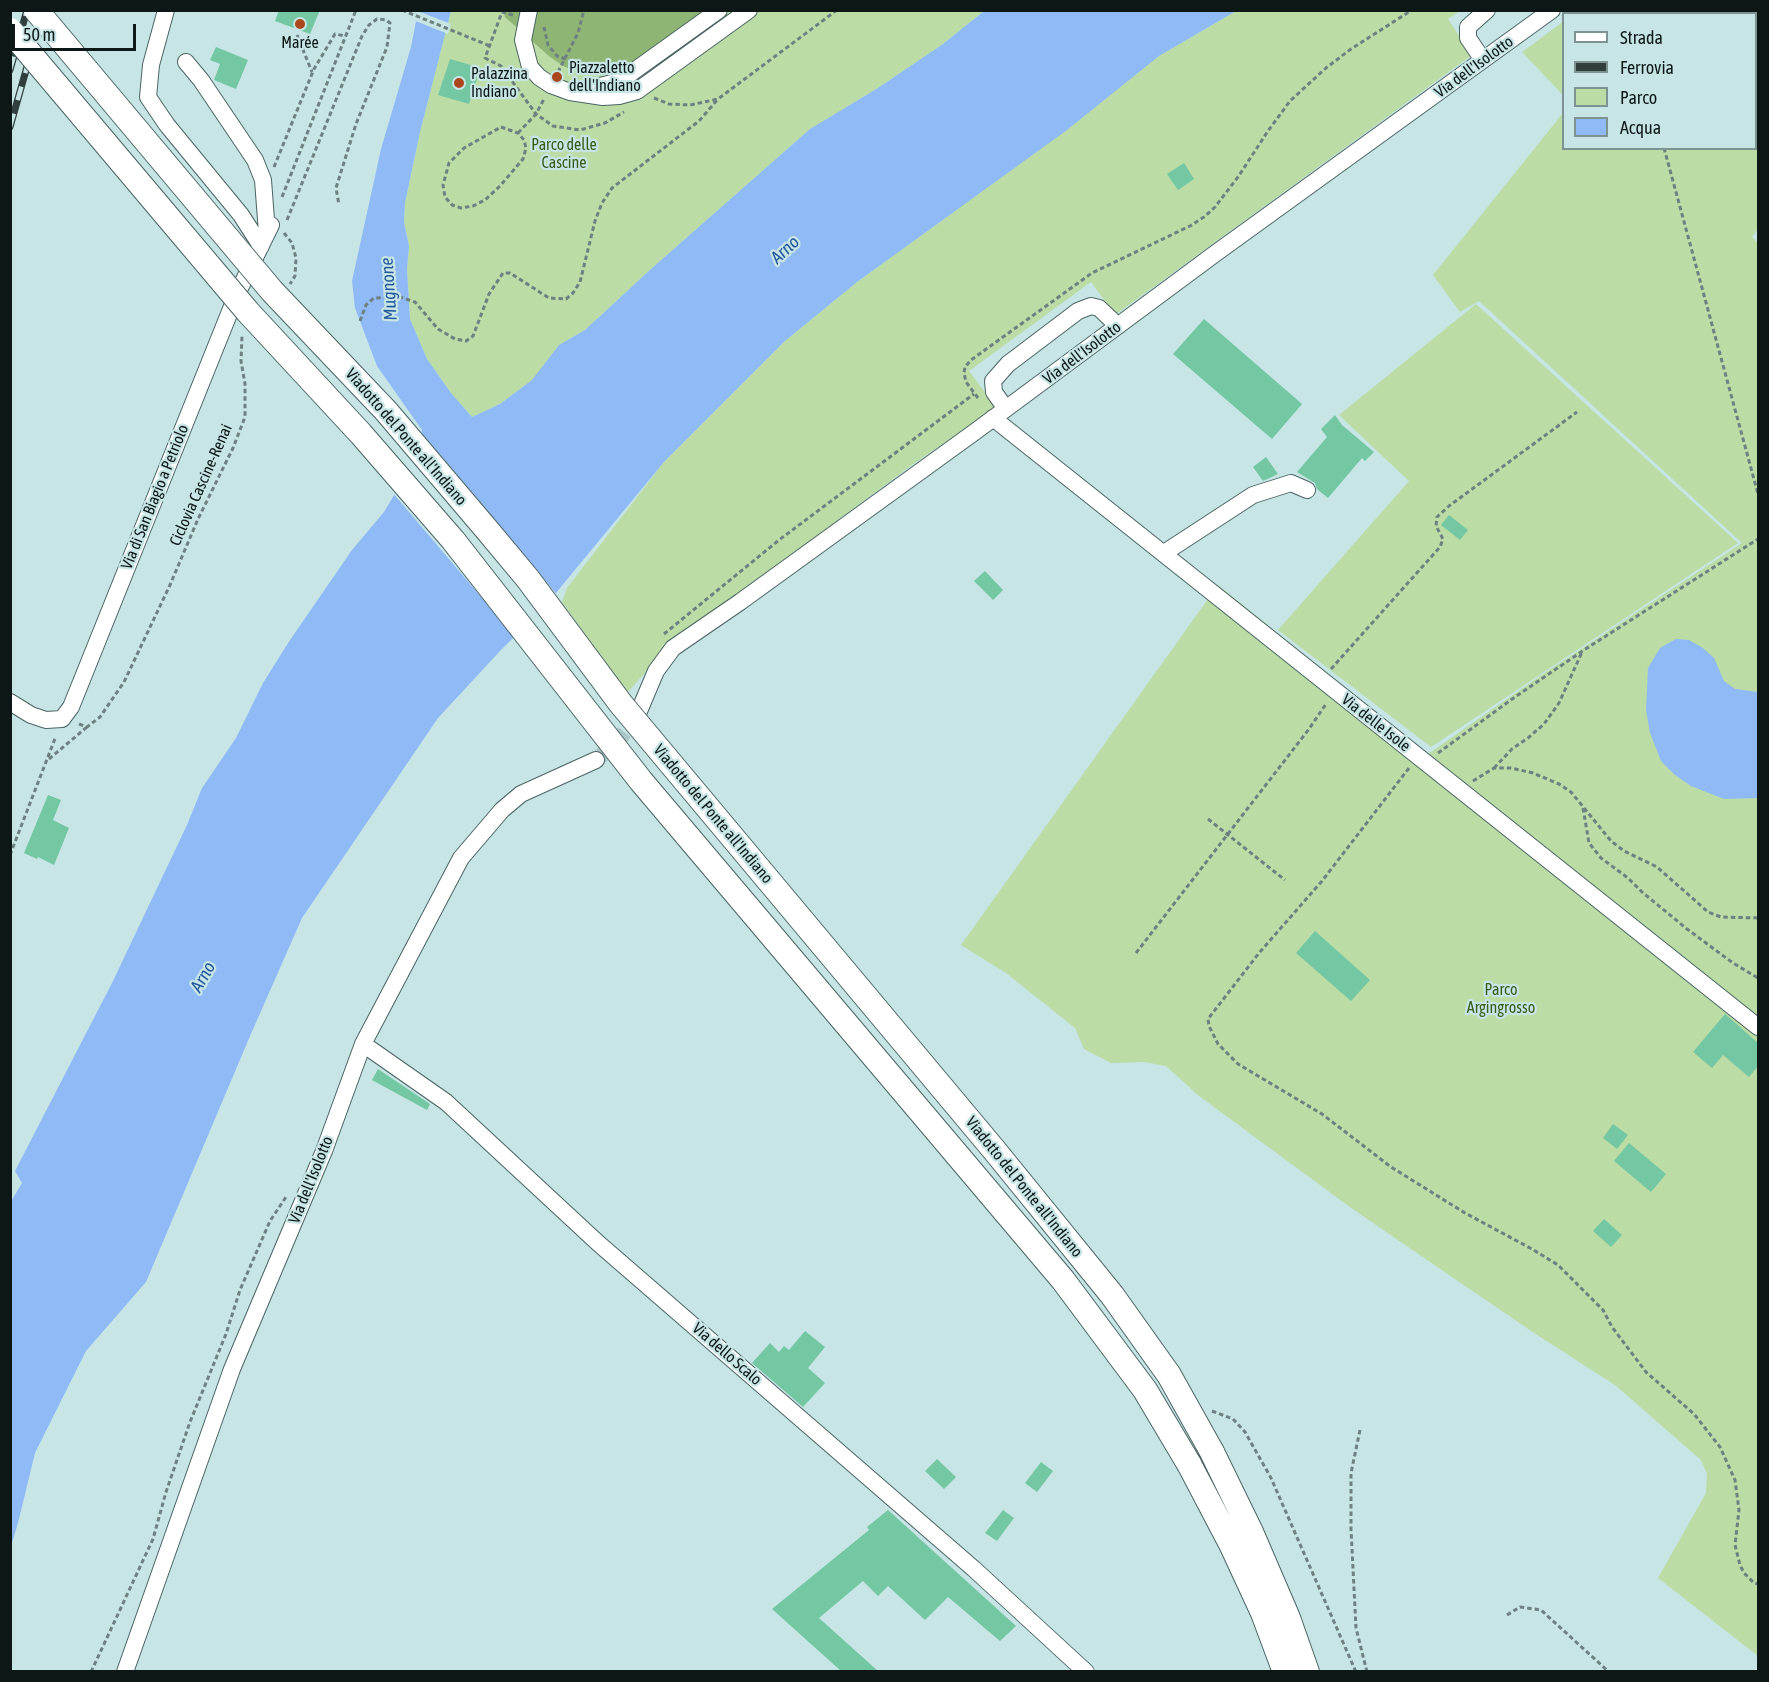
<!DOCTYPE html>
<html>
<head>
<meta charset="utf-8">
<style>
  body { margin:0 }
  #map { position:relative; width:1769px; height:1682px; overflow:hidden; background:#c7e5e5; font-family:"Asap Condensed",sans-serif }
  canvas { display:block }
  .frame { position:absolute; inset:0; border:12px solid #0c1716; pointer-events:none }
  .legend { position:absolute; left:1562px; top:12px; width:195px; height:138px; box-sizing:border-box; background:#c7e5e5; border:2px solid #7c9392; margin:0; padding:8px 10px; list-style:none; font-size:18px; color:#0c1716 }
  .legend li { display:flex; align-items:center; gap:12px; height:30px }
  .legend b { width:30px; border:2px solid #7c9392 }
  .scale { position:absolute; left:12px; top:24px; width:124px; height:27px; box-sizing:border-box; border:3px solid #0c1716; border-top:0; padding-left:8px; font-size:18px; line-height:21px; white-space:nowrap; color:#0c1716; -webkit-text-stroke:4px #c7e5e5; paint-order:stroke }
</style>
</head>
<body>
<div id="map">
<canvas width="1769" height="1682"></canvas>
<div class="frame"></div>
<ul class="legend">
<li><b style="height:8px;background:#fff"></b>Strada</li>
<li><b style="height:8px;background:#303f3e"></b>Ferrovia</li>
<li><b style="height:16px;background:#bbdca5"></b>Parco</li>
<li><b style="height:16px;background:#8fbaf6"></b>Acqua</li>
</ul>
<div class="scale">50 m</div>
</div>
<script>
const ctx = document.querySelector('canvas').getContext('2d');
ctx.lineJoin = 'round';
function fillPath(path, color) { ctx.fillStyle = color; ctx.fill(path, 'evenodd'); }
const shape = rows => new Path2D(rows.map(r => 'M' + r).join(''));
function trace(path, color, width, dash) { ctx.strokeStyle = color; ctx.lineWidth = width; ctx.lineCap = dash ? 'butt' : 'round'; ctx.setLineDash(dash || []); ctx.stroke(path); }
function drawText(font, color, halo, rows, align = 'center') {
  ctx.font = font + ' "Asap Condensed",sans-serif'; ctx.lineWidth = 4.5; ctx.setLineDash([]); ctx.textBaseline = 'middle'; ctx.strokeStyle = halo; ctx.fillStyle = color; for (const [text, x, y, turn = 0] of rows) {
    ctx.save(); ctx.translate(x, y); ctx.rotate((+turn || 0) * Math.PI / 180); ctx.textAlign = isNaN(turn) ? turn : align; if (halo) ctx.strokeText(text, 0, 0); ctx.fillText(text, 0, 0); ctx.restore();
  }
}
fillPath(shape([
  [451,11,984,11,943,44,878,88,810,129,651,269,585,330,559,345,533,380,500,404,472,417,451,393,427,359,410,319,407,269,409,246,404,222,405,203,420,132],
  [1236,11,1460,11,1448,19,1472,55,1115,315,1091,282,969,371,996,407,912,465,670,645,627,693,562,602,567,588,664,462,785,341,857,282,1066,130,1159,56],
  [1580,11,1651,10,1655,13,1576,13],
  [1563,22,1563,95,1522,52],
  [1756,94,1758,96,1758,229,1752,237,1758,243,1758,1656,1658,1578,1706,1493,1707,1474,1701,1460,1615,1385,1534,1333,1354,1210,1199,1096,1166,1066,1144,1062,1111,1063,1084,1049,1075,1028,1006,973,961,945,1218,585,1428,754,1540,676,1742,543,1479,301,1460,312,1433,275,1563,113,1564,148,1756,148],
  [1476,304,1738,543,1431,747,1278,630,1409,481,1339,415]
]), '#bbdca5');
fillPath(shape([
  [504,11,707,11,630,65,590,74,565,67,550,57,505,17]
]), '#8fb574');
fillPath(shape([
  [418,11,451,11,420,132,405,203,404,222,409,246,407,269,410,319,427,359,451,393,472,417,500,404,532,380,559,345,585,330,651,269,810,129,878,88,943,44,984,11,1236,11,1159,56,1067,130,857,282,785,341,664,462,546,605,500,651,438,718,302,918,250,1036,146,1282,86,1351,35,1453,18,1523,11,1546,10,1203,22,1183,15,1171,112,983,187,825,202,788,236,738,263,683,290,640,352,550,384,512,418,455,422,430,377,366,355,308,352,281,381,149,411,47],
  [1676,639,1689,640,1703,648,1714,658,1724,681,1735,689,1758,692,1758,798,1724,799,1691,786,1675,775,1661,761,1650,733,1646,710,1648,668,1660,648]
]), '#8fbaf6');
fillPath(shape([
  [415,10,451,24,448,34,413,20],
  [414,424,503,529,558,596,532,623,504,624,392,492,415,454,418,431]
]), '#c7e5e5');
fillPath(shape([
  [279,10,320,10,310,34,275,21],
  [216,47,248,60,236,89,214,80,220,64,210,60],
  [450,59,474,66,473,68,480,70,469,104,438,95],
  [1184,163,1194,179,1178,190,1167,174],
  [1204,319,1302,404,1272,439,1173,354],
  [1335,415,1342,425,1374,452,1365,461,1362,458,1328,498,1317,489,1315,483,1297,472,1327,437,1321,429],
  [1266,457,1278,474,1263,481,1253,467],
  [1449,515,1468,530,1460,540,1441,525],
  [985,571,1003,590,993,600,974,581],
  [48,795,61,800,53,820,69,828,54,865,38,857,37,859,24,853],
  [1315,931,1370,980,1351,1001,1296,953],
  [1725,1014,1758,1043,1758,1066,1749,1077,1723,1055,1712,1068,1693,1052],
  [378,1069,430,1104,427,1110,372,1080],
  [1613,1124,1628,1135,1617,1149,1603,1138],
  [1629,1143,1666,1174,1651,1192,1614,1161],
  [1604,1219,1622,1235,1611,1247,1593,1231],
  [805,1331,825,1347,808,1368,825,1383,803,1407,752,1363,770,1343,779,1352,784,1346,789,1350],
  [937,1459,956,1477,944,1489,925,1471],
  [1041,1462,1053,1471,1037,1492,1025,1483],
  [888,1510,1016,1626,1000,1641,948,1597,925,1620,888,1586,878,1596,863,1581,819,1618,878,1671,841,1671,772,1609,869,1530,867,1527],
  [1003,1510,1014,1518,997,1541,985,1533]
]), '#73c7a2');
trace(shape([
  [596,760,616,743,637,716]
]), '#abc6c6', 16, [16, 8]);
const minor = shape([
  [166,10,151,65,148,97,167,125,241,215,261,246],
  [529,10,523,40,530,67,539,77,551,85,570,92,603,97,619,96,637,91,749,10],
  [1674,10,1678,14],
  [1483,60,1468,38,1468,27,1487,10],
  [186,62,201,80,255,160,263,180,267,233],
  [1756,78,1758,81],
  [584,90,620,81,719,10],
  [1006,409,994,392,993,381,1008,364,1078,311,1091,306,1099,308,1118,326],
  [993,418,1758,1027],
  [1164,553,1253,495,1291,483,1307,490],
  [10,702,31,715,46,720,62,719,71,707,237,294,271,225],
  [637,716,656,671,673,648,740,602,976,431,1216,253,1552,10],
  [363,1044,446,1102,598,1243,974,1569,1086,1672],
  [125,1672,232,1369,324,1151,363,1044,461,858,502,810,521,794,596,760]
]);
const highway = shape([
  [1212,1452,1251,1532,1288,1618,1307,1672],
  [1189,1464,1232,1546,1263,1613,1285,1672]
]);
trace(minor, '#4a6464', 18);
trace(highway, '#4a6464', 26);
trace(shape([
  [402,10,490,46],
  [1621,10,1622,14],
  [513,15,502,12,485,58,501,66,536,114,553,126,580,130,605,123,624,112],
  [544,27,548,45,557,56,596,69],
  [297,35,312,72],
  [558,72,578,33,584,10],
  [654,98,669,104,690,105,718,99,837,10],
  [501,127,518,133,524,140,526,148,523,159,500,186,485,200,473,206,461,208,452,205,445,197,443,185,449,163,464,148,501,127],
  [518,133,536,114,544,99],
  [1664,148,1758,494],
  [274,167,314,69,335,34,345,36],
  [282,197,356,10],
  [287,220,362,36,369,25,377,19,386,20,390,23,387,47,356,124,336,188,339,205],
  [284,233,292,243,296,258,295,276,290,284],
  [360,321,366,305,374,298,400,297,415,302,438,329,455,339,466,341,473,336,489,294,503,273,510,273,549,298,566,299,573,293,580,282,595,221,602,203,612,188,699,121,718,99],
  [978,398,966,382,964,373,965,367,971,360,1092,273,1190,226,1204,217,1215,207,1238,177,1268,131,1290,101,1326,68,1351,49,1412,10],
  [664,634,779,540,974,394],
  [1331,669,1440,547,1443,539,1436,526,1437,517,1449,506,1577,412],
  [79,724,87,727,100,717,124,682,170,585,198,519,233,448,245,417,245,384,241,361,242,336],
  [1438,753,1515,697,1584,650,1758,539],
  [49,759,87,727],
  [1409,768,1322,881,1259,953,1208,1019,1209,1026,1218,1044,1238,1064,1322,1114,1391,1167,1465,1213,1532,1249,1558,1265,1603,1310,1612,1327,1646,1372,1694,1414,1720,1447,1735,1480,1739,1510,1735,1545,1740,1565,1744,1573,1754,1583,1758,1584],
  [1494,768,1512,749,1528,738,1544,724,1559,703,1582,652],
  [1473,781,1494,768,1511,768,1533,773,1559,784,1571,792,1611,841,1624,851,1657,867,1708,912,1721,917,1758,918],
  [1583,808,1589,843,1601,858,1628,878,1642,892,1687,929,1733,963,1758,978],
  [1208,819,1285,880],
  [10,855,56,736],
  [1136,953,1309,729,1326,704],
  [1212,1411,1233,1419,1245,1432,1271,1478,1356,1672],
  [1360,1430,1351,1473,1351,1529,1356,1628,1367,1672],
  [1507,1615,1520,1607,1541,1610,1609,1672],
  [91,1672,153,1539,166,1492,190,1422,226,1334,240,1290,270,1221,286,1197]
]), '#6c8180', 3, [4.5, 3]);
trace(minor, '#fff', 16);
trace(highway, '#fff', 24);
const rail = shape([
  [10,70,27,10],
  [10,127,43,10]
]);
trace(rail, '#303f3e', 7);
trace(rail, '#c7e5e5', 4.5, [14]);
const highwayBridge = shape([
  [36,10,272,291,386,411,488,531,528,579,621,704,995,1151,1112,1295,1169,1375,1212,1452],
  [10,30,248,312,361,434,453,540,641,781,1063,1280,1145,1390,1189,1464]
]);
trace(highwayBridge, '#4a6464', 26, []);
trace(highwayBridge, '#fff', 24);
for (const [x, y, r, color] of [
  [300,24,6,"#ab451c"],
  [557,77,6,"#ab451c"],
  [459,83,6,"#ab451c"]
]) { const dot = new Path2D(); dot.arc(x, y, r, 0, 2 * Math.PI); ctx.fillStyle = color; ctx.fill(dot); trace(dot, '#c7e5e5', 2); }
drawText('16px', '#0c1716', '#c7e5e5', [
  ["Marée",300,43,"center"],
  ["Piazzaletto",569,68],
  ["dell'Indiano",569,86],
  ["Palazzina",471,74],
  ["Indiano",471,92]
], 'left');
drawText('16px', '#0c1716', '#c7e5e5', [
  ["Via dell'Isolotto",1474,67,-36],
  ["Via dell'Isolotto",1082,353,-37],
  ["Viadotto del Ponte all'Indiano",406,437,49],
  ["Ciclovia Cascine-Renai",201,485,-66],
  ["Via di San Biagio a Petriolo",155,497,-68],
  ["Via delle Isole",1376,723,38],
  ["Viadotto del Ponte all'Indiano",713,814,50],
  ["Via dell'Isolotto",311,1180,-68],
  ["Viadotto del Ponte all'Indiano",1024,1187,51],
  ["Via dello Scalo",727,1354,41]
]);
drawText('16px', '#385b19', '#c7e5e5', [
  ["Parco delle",564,145],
  ["Cascine",564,163],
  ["Parco",1501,990],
  ["Argingrosso",1501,1008]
]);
drawText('italic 18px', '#22579e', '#c7e5e5', [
  ["Arno",785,250,-43],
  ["Mugnone",389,289,-94],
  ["Arno",203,977,-60]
]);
</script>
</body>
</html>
